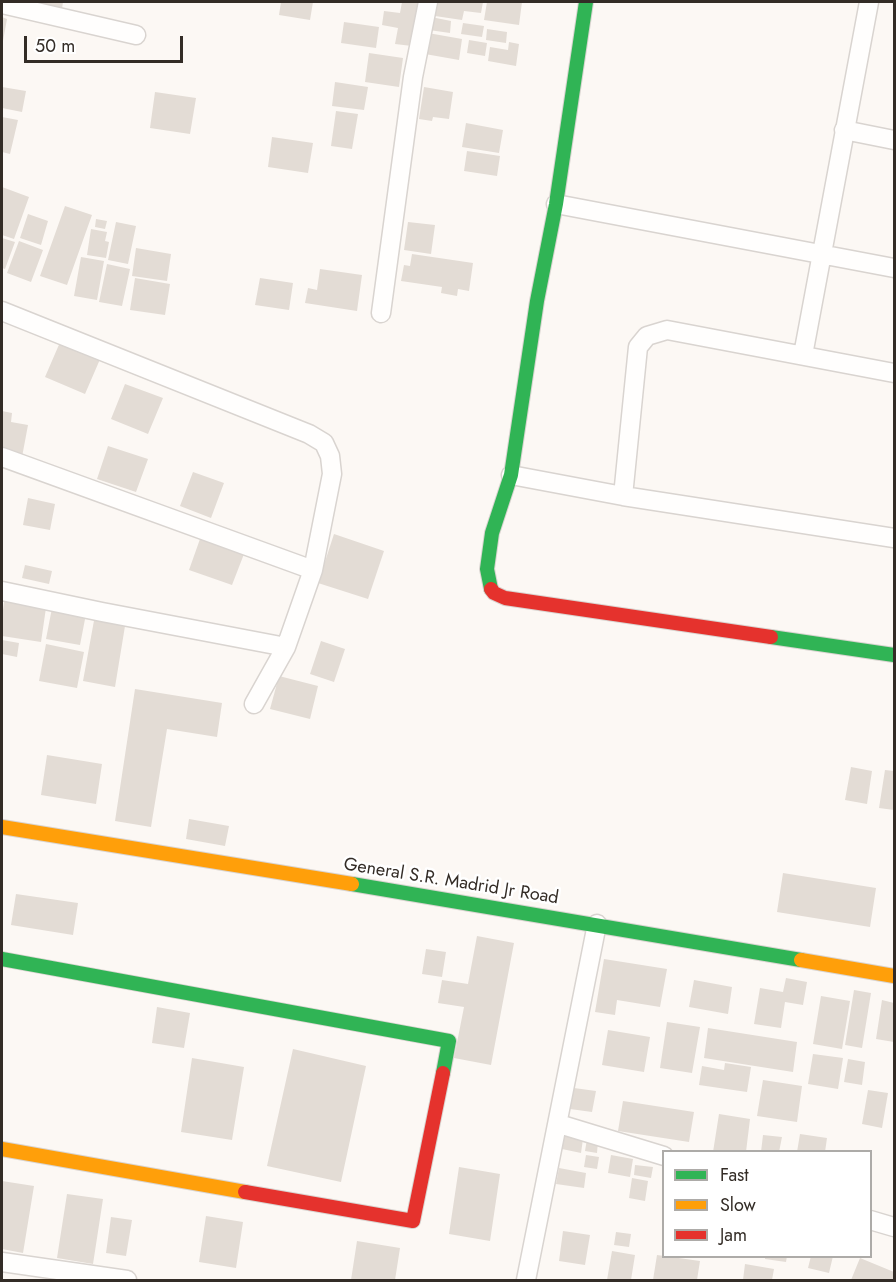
<!DOCTYPE html>
<html>
<head>
<meta charset="utf-8">
<style>
  body { margin:0 }
  #map { position:relative; width:896px; height:1282px; overflow:hidden; background:#fcf8f4; font-family:Jost,sans-serif }
  canvas { display:block }
  .frame { position:absolute; inset:0; border:3px solid #332c26; pointer-events:none }
  .legend { position:absolute; left:662px; top:1150px; width:210px; height:108px; box-sizing:border-box; background:#fff; border:2px solid #adaba8; margin:0; padding:8px 10px; list-style:none; font-size:18px; color:#332c26 }
  .legend li { display:flex; align-items:center; gap:12px; height:30px }
  .legend b { width:30px; border:2px solid #adaba8 }
  .scale { position:absolute; left:24px; top:36px; width:159px; height:27px; box-sizing:border-box; border:3px solid #332c26; border-top:0; padding-left:8px; font-size:18px; line-height:21px; white-space:nowrap; color:#332c26; -webkit-text-stroke:4px #fff; paint-order:stroke }
</style>
</head>
<body>
<div id="map">
<canvas width="896" height="1282"></canvas>
<div class="frame"></div>
<ul class="legend">
<li><b style="height:8px;background:#30b455"></b>Fast</li>
<li><b style="height:8px;background:#ff9f0a"></b>Slow</li>
<li><b style="height:8px;background:#e5322d"></b>Jam</li>
</ul>
<div class="scale">50 m</div>
</div>
<script>
const ctx = document.querySelector('canvas').getContext('2d');
ctx.lineJoin = 'round';
function fillPath(path, color) { ctx.fillStyle = color; ctx.fill(path, 'evenodd'); }
const shape = rows => new Path2D(rows.map(r => 'M' + r).join(''));
function trace(path, color, width, dash) { ctx.strokeStyle = color; ctx.lineWidth = width; ctx.lineCap = dash ? 'butt' : 'round'; ctx.setLineDash(dash || []); ctx.stroke(path); }
function drawText(font, color, halo, rows, align = 'center') {
  ctx.font = font + ' Jost,sans-serif'; ctx.lineWidth = 5; ctx.setLineDash([]); ctx.textBaseline = 'middle'; ctx.strokeStyle = halo; ctx.fillStyle = color; for (const [text, x, y, turn = 0] of rows) {
    ctx.save(); ctx.translate(x, y); ctx.rotate((+turn || 0) * Math.PI / 180); ctx.textAlign = isNaN(turn) ? turn : align; if (halo) ctx.strokeText(text, 0, 0); ctx.fillText(text, 0, 0); ctx.restore();
  }
}
fillPath(shape([
  [42,2,63,2,62,9,41,5],
  [281,2,313,2,310,20,279,15],
  [402,2,419,2,412,46,395,44,398,28,382,25,384,11,400,13],
  [437,2,483,2,481,13,464,11,462,20,435,16],
  [487,2,522,2,519,25,484,20],
  [2,17,7,19,3,41,2,41],
  [431,17,451,21,450,33,429,30],
  [344,22,379,27,376,48,341,43],
  [463,23,484,26,482,37,461,34],
  [487,29,507,32,506,43,486,40],
  [428,33,462,39,459,60,425,54],
  [469,40,487,43,485,56,467,53],
  [509,42,519,44,516,66,488,61,490,47,508,50],
  [369,53,403,58,399,87,365,82],
  [335,82,368,87,364,110,332,106],
  [2,87,26,91,22,112,2,108],
  [424,87,453,92,449,119,433,117,432,121,419,119],
  [155,92,196,98,190,134,150,128],
  [336,111,358,114,352,149,331,146],
  [2,117,18,120,10,154,2,152],
  [466,123,503,130,499,153,462,147],
  [272,137,313,143,308,173,268,167],
  [467,151,500,156,497,176,464,171],
  [2,187,29,197,14,239,2,235],
  [65,206,92,215,67,285,40,276],
  [28,214,48,221,41,245,20,238],
  [96,219,107,221,105,229,95,227],
  [116,222,136,226,128,264,108,260],
  [408,222,435,225,431,254,404,250],
  [91,229,107,232,105,241,109,242,106,258,87,255],
  [2,238,15,242,5,269,2,268],
  [19,241,43,250,31,282,7,273],
  [136,248,171,254,167,281,132,276],
  [412,254,473,263,469,291,458,289,457,296,441,293,442,287,401,281,404,265,410,266],
  [81,257,104,261,97,300,74,296],
  [107,264,130,269,122,306,99,302],
  [320,269,362,275,357,311,305,303,308,288,317,290],
  [135,278,170,284,165,315,130,310],
  [260,278,293,283,289,310,255,305],
  [61,340,101,357,85,394,45,377],
  [125,384,163,398,148,434,111,419],
  [2,411,12,413,11,422,28,425,22,457,2,453],
  [108,446,148,459,136,492,97,479],
  [193,472,224,483,211,518,180,506],
  [28,498,55,504,50,530,23,525],
  [334,534,384,551,368,599,318,583],
  [200,539,244,554,232,585,189,570],
  [25,565,52,571,49,584,22,578],
  [5,595,47,601,41,642,2,636,2,617],
  [52,608,86,614,80,645,46,639],
  [95,615,126,620,115,687,83,681],
  [2,640,19,643,17,657,2,654],
  [321,641,345,649,334,682,310,674],
  [46,644,84,652,77,688,39,681],
  [279,676,318,686,310,719,270,709],
  [135,689,222,703,217,737,167,729,151,827,115,821],
  [47,755,102,764,96,804,41,795],
  [851,767,872,771,867,804,845,800],
  [885,770,894,771,894,810,879,808],
  [189,819,229,826,225,846,186,839],
  [783,873,876,888,870,927,777,912],
  [16,894,78,903,73,935,11,925],
  [477,936,514,943,491,1065,454,1058,464,1007,438,1003,442,980,468,984],
  [426,949,446,952,442,977,422,974],
  [604,959,667,969,660,1007,617,1000,615,1015,595,1012],
  [786,978,807,982,803,1005,785,1002,781,1028,754,1024,760,988,783,992],
  [694,980,732,987,728,1014,689,1007],
  [854,990,871,993,862,1048,845,1045],
  [821,996,850,1001,842,1049,813,1044],
  [882,1000,894,1003,894,1042,876,1039],
  [157,1007,190,1013,184,1048,152,1043],
  [667,1022,700,1027,692,1073,660,1068],
  [708,1028,797,1042,793,1072,704,1058],
  [608,1030,650,1037,644,1072,602,1065],
  [293,1049,366,1066,341,1182,267,1166],
  [813,1054,843,1058,838,1089,808,1084],
  [192,1058,244,1067,232,1140,181,1132],
  [848,1059,865,1062,862,1085,844,1082],
  [725,1063,751,1067,747,1092,699,1085,702,1066,724,1070],
  [763,1080,802,1086,797,1122,757,1116],
  [574,1088,596,1091,592,1112,570,1109],
  [868,1090,888,1093,882,1128,862,1124],
  [623,1101,694,1112,689,1142,618,1131],
  [719,1114,750,1119,746,1152,713,1152],
  [800,1134,827,1138,825,1152,797,1152],
  [763,1135,782,1137,779,1152,761,1152],
  [564,1136,583,1139,581,1153,562,1149],
  [587,1139,598,1141,597,1153,585,1151],
  [586,1155,599,1157,597,1169,584,1167],
  [611,1155,633,1159,630,1177,608,1173],
  [635,1165,653,1167,651,1178,634,1175],
  [459,1167,500,1174,490,1241,449,1234],
  [559,1168,586,1173,584,1188,556,1184],
  [632,1178,648,1181,645,1201,629,1198],
  [2,1181,34,1186,23,1253,2,1249],
  [67,1194,103,1199,93,1264,57,1258],
  [206,1216,243,1222,236,1268,199,1262],
  [111,1217,132,1220,126,1256,106,1253],
  [563,1231,590,1235,585,1265,559,1261],
  [616,1232,631,1234,629,1247,614,1245],
  [357,1241,400,1248,395,1280,351,1280],
  [612,1251,635,1255,631,1280,607,1280],
  [657,1255,700,1261,697,1280,653,1280],
  [765,1256,787,1256,786,1262,765,1259],
  [811,1256,833,1256,829,1273,808,1268],
  [860,1258,894,1272,894,1280,851,1280],
  [745,1264,774,1269,772,1280,743,1280]
]), '#e3dcd5');
const street = shape([
  [2,4,136,35],
  [844,130,894,140],
  [556,204,894,268],
  [2,311,309,434,324,443,330,456,332,474,313,570,286,647,254,704],
  [381,313,413,77,428,2],
  [803,355,869,2],
  [2,457,313,570],
  [511,475,623,496,894,538],
  [623,496,638,347,647,336,667,330,894,373],
  [2,591,102,612,286,647],
  [559,1124,664,1156],
  [870,1220,894,1227],
  [2,1262,127,1280],
  [526,1280,597,924]
]);
const fast = shape([
  [491,589,487,569,492,533,511,475,537,301,556,204,586,2],
  [771,637,894,655],
  [352,884,801,960],
  [2,959,449,1041,443,1073]
]);
const slow = shape([
  [2,827,352,884],
  [801,960,894,976],
  [2,1149,245,1192]
]);
const jam = shape([
  [491,589,494,593,505,598,771,637],
  [245,1192,413,1221,443,1073]
]);
trace(street, '#d9d4d0', 21);
trace(fast, '#d9d4d0', 16);
trace(slow, '#d9d4d0', 16);
trace(jam, '#d9d4d0', 16);
trace(street, '#fffefd', 18);
trace(fast, '#30b455', 14);
trace(slow, '#ff9f0a', 14);
trace(jam, '#e5322d', 14);
drawText('18px', '#332c26', '#fff', [
  ["General S.R. Madrid Jr Road",451,882,9]
]);
</script>
</body>
</html>
